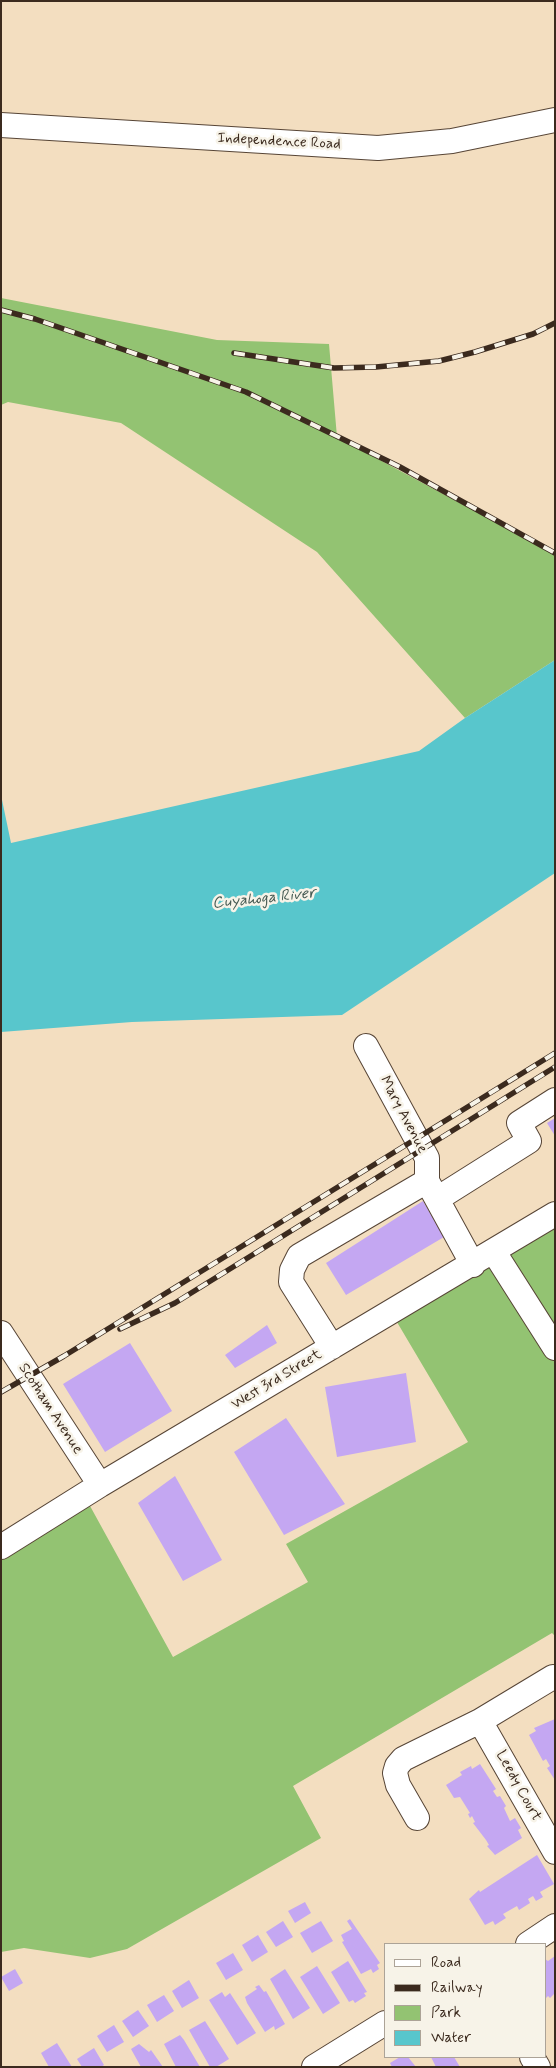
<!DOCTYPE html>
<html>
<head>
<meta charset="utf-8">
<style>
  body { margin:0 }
  #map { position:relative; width:556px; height:2068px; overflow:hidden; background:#f3dec0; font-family:Mynerve,sans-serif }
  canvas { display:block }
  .frame { position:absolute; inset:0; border:2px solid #3b2a1e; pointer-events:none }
  .legend { position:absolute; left:384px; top:1943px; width:162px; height:115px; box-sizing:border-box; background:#f7f3e8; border:1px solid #aca397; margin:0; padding:6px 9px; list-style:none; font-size:15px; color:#3b2a1e }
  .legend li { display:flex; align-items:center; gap:10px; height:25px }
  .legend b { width:25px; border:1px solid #aca397 }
</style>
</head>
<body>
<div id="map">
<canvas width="556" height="2068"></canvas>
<div class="frame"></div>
<ul class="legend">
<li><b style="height:6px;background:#fff"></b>Road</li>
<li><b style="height:6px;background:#3b2a1e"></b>Railway</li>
<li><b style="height:14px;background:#93c372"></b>Park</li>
<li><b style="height:14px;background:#58c6cc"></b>Water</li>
</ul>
</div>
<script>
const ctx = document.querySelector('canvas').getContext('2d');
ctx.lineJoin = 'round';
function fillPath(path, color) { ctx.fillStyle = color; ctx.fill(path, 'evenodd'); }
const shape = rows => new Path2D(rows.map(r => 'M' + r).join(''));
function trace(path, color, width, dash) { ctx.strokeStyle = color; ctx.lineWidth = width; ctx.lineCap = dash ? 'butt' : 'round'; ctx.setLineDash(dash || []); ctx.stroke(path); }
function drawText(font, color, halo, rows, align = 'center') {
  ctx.font = font + ' Mynerve,sans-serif'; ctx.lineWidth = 5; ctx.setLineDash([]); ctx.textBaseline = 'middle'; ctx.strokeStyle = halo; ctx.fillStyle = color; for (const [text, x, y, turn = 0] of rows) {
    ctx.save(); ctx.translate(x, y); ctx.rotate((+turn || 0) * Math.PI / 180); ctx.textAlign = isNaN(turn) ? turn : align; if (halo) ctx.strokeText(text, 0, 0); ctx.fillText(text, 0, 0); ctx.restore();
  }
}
fillPath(shape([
  [1,298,217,340,329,344,337,437,555,554,555,660,465,718,317,552,121,423,8,402,1,405],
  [555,1214,555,1636,552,1633,293,1786,321,1838,127,1949,90,1958,24,1948,1,1952,1,1547,84,1495,173,1657,308,1582,286,1544,468,1442,391,1312]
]), '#93c372');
fillPath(shape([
  [555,660,555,873,342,1015,132,1022,1,1032,1,795,11,843,419,751,465,718]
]), '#58c6cc');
fillPath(shape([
  [555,1118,555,1136,547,1123],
  [423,1201,444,1237,346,1295,326,1263],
  [267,1325,277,1343,235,1368,225,1355],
  [130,1343,172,1411,105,1452,63,1384],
  [406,1373,416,1442,337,1457,325,1387],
  [286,1418,345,1504,284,1535,234,1452],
  [175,1476,222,1560,183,1581,138,1503],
  [555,1719,555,1780,547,1768,550,1766,546,1759,543,1761,529,1735,536,1731,534,1728],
  [480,1764,496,1789,493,1791,497,1797,500,1796,506,1806,504,1808,510,1821,515,1818,521,1828,518,1830,522,1838,495,1855,487,1846,489,1845,486,1840,473,1823,475,1822,472,1816,470,1818,468,1814,470,1813,460,1797,454,1798,446,1785,462,1775,460,1772,471,1766,472,1769],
  [537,1855,554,1884,540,1892,543,1897,536,1901,533,1896,528,1899,530,1903,519,1910,517,1906,503,1914,506,1918,495,1925,493,1921,485,1925,469,1899,479,1890,480,1892],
  [305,1902,311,1913,295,1923,288,1911],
  [350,1919,380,1963,377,1965,379,1969,373,1973,371,1969,361,1974,342,1942,344,1941,341,1935,352,1929,347,1921],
  [283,1921,293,1937,276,1947,266,1932],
  [321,1921,333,1941,312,1953,300,1933],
  [258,1935,268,1952,252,1962,242,1945],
  [233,1953,243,1970,226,1980,216,1963],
  [555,1956,555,1993,550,1998,548,1996,545,1999,545,1959,548,1961],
  [348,1961,367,1992,364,1993,366,1996,355,2003,353,2000,349,2002,331,1972],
  [317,1966,340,2003,323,2014,300,1977],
  [15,1969,23,1983,9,1991,1,1977],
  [285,1969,310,2008,293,2019,270,1979],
  [189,1980,199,1998,182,2008,172,1991],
  [259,1985,264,1992,266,1991,285,2024,275,2030,274,2026,265,2032,247,2003,245,1997,257,1989,255,1987],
  [222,1992,225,1997,230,1993,256,2033,237,2045,209,2000],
  [164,1995,174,2011,157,2022,147,2005],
  [138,2010,149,2026,133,2037,122,2021],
  [205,2021,229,2059,216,2067,210,2067,189,2030],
  [114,2025,124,2042,107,2052,97,2036],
  [180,2035,184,2040,200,2067,176,2067,164,2044],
  [57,2043,72,2067,49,2067,41,2053],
  [139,2044,149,2052,151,2050,163,2067,141,2067,131,2049],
  [94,2048,104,2065,101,2067,82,2067,77,2059],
  [400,2057,408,2057,416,2067,392,2067,390,2063],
  [431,2057,454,2057,460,2067,436,2067]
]), '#c4a7f2');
const minor = shape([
  [1,125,378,148,452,141,555,120],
  [366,1046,427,1158,427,1181,473,1265],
  [437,1199,529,1141,519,1123,555,1100],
  [494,1252,555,1348],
  [1,1333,100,1485],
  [332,1347,291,1282,292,1270,299,1256,427,1181],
  [1,1547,100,1485,555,1214],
  [480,1721,555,1852],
  [417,1818,398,1785,395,1773,397,1766,403,1759,480,1721,553,1677],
  [528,1944,555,1926],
  [532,2057,538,2067],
  [314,2067,385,2023]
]);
trace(minor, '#574536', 26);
trace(minor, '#fff', 24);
const rail = shape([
  [1,310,35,319,246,392,400,467,555,553],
  [234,353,334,368,376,367,439,361,475,352,533,334,555,323],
  [120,1329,175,1303,555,1067],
  [1,1392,64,1356,555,1053]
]);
trace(rail, '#3b2a1e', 5.5);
trace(rail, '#f7f3e8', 4, [11]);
drawText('15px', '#3b2a1e', '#f7f3e8', [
  ["Independence Road",279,142,3],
  ["Mary Avenue",403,1115,62],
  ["West 3rd Street",277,1380,-31],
  ["Scotham Avenue",50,1409,57],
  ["Leedy Court",518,1786,61]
]);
drawText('italic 16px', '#445952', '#f7f3e8', [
  ["Cuyahoga River",264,899,-6]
]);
</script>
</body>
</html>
